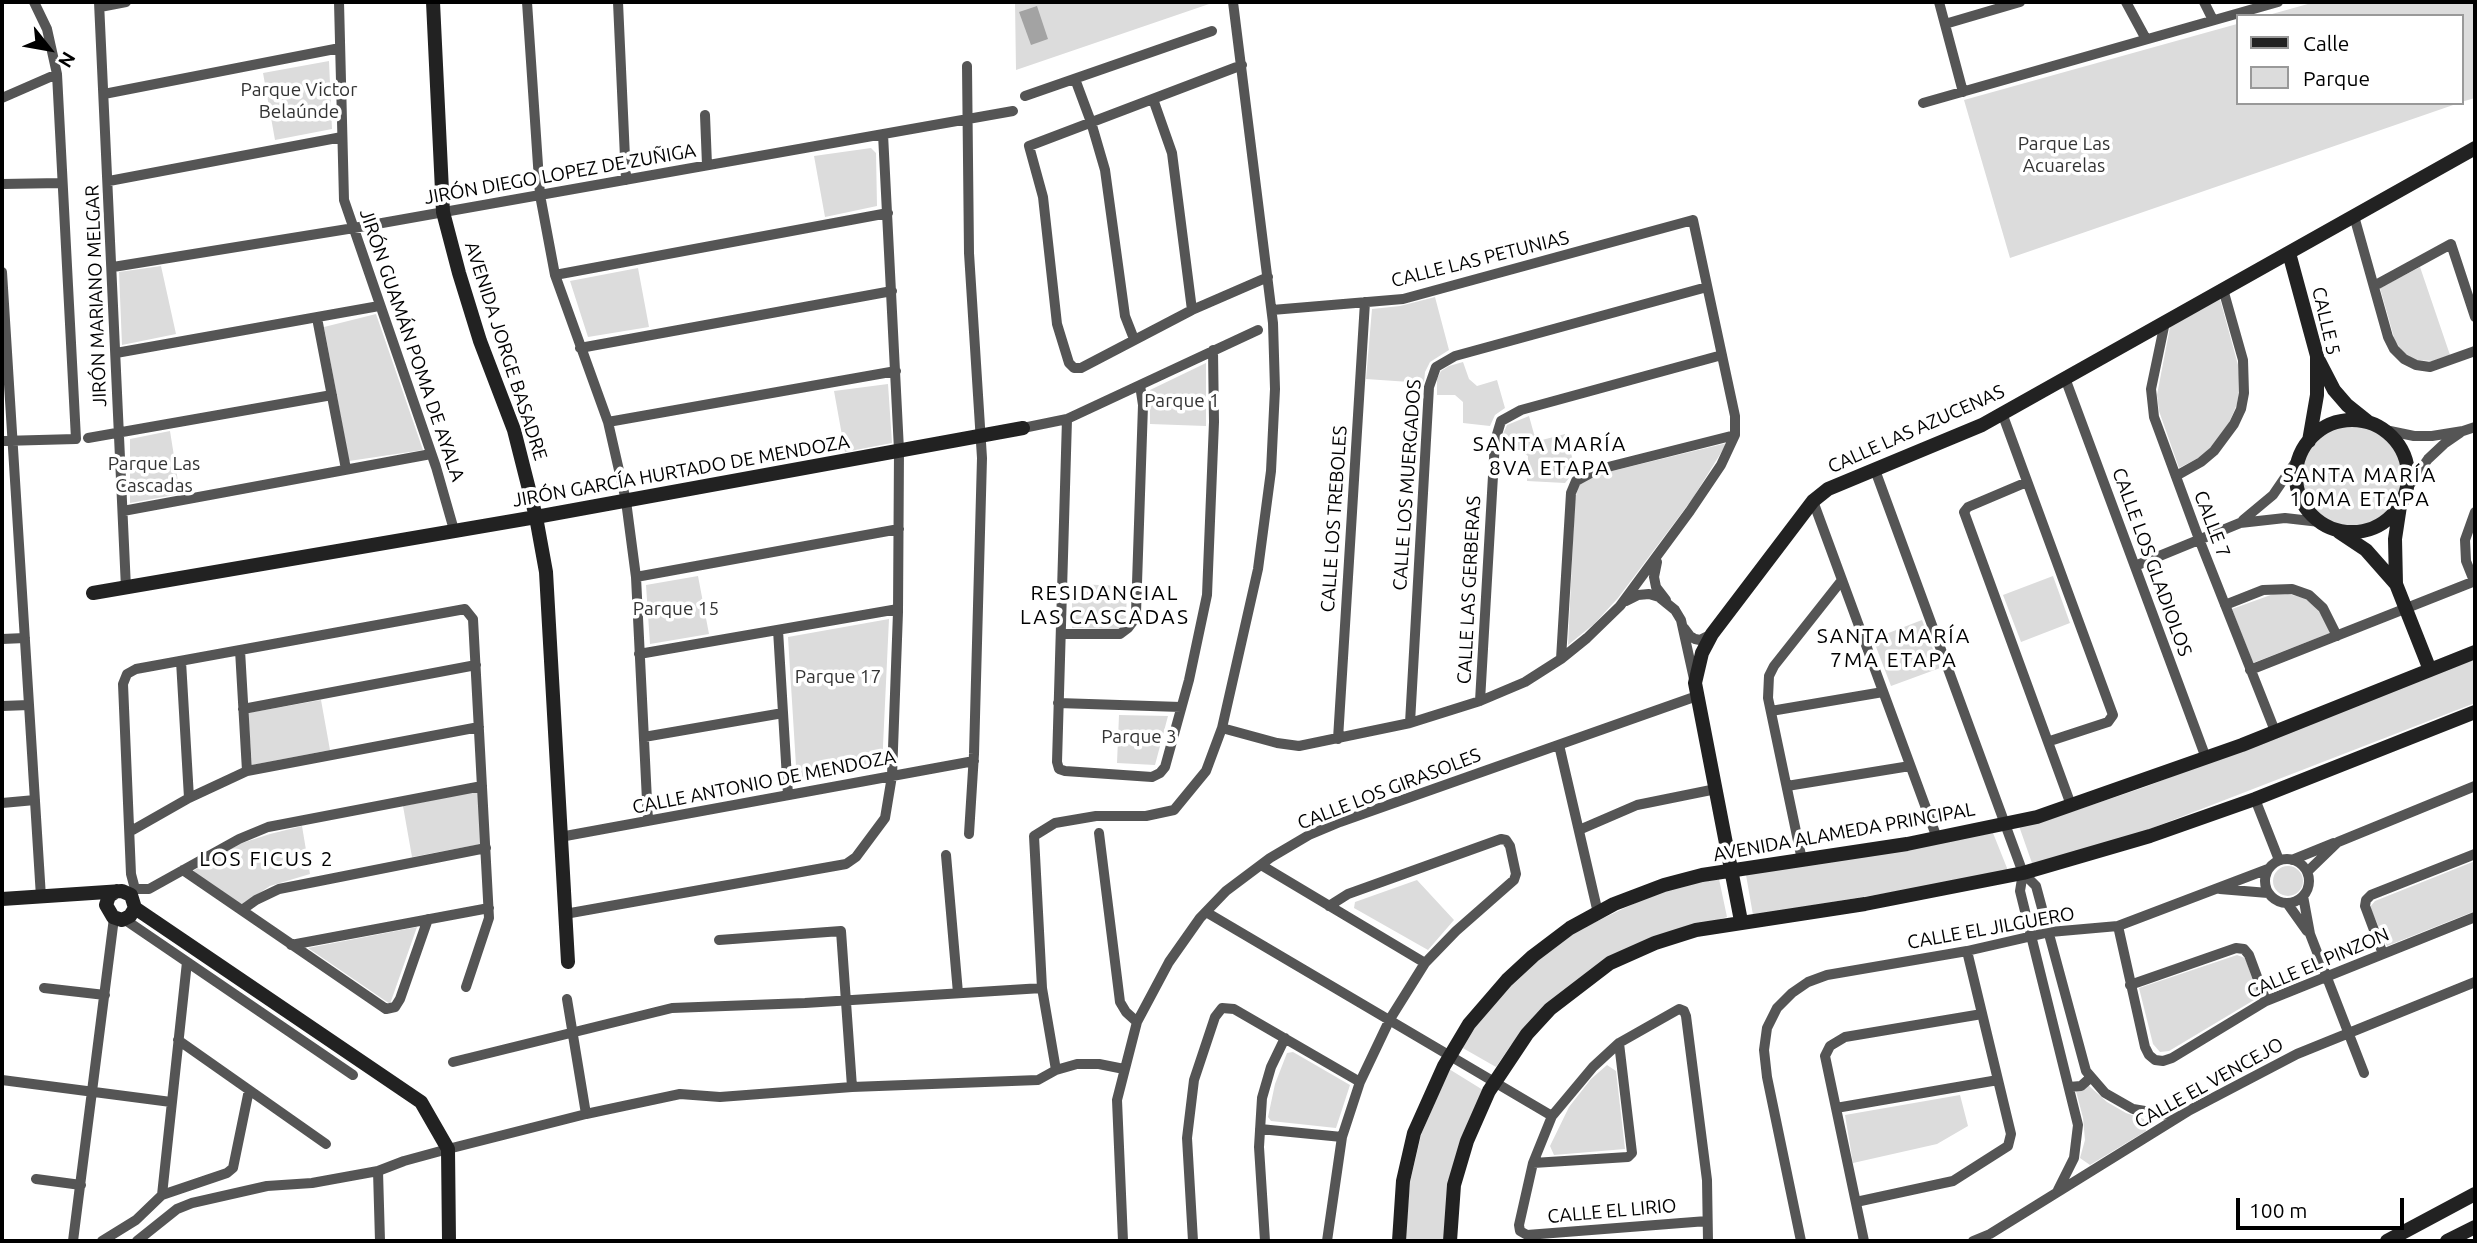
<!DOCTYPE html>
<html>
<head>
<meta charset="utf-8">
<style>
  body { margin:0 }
  #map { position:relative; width:2477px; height:1243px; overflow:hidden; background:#fff; font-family:Ubuntu,sans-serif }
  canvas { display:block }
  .frame { position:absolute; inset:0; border:4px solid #000; pointer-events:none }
  .legend { position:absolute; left:2236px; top:14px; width:228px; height:91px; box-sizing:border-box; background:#fff; border:2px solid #999; margin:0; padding:9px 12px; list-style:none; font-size:21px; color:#000 }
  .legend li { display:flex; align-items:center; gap:14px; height:35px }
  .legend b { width:35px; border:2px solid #999 }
  .north { position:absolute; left:14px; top:14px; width:70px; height:70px; -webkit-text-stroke:5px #fff; paint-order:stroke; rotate:121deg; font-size:19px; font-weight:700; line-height:28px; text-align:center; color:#000 }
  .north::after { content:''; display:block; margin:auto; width:24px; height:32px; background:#000; clip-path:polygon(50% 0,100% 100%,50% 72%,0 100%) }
  .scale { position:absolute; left:2236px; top:1198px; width:168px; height:32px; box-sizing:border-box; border:4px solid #000; border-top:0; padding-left:9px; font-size:21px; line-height:24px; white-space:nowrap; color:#000; -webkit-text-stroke:5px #fff; paint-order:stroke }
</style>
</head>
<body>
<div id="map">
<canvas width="2477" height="1243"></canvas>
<div class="frame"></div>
<ul class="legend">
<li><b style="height:9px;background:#222"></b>Calle</li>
<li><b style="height:19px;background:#dcdcdc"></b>Parque</li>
</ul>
<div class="north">N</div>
<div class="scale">100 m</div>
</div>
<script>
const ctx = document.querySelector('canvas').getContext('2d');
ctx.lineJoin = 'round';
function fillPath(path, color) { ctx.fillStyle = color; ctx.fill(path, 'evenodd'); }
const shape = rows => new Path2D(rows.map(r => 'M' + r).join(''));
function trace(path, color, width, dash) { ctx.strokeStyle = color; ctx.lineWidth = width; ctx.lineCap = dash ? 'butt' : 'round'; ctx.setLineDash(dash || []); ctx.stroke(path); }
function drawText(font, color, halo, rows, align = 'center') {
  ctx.font = font + ' Ubuntu,sans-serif'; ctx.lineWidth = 7; ctx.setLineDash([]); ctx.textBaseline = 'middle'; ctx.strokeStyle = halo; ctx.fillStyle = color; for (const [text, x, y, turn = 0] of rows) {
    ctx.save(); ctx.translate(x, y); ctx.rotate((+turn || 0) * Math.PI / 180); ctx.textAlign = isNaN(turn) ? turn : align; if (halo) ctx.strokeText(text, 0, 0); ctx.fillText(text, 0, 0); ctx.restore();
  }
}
fillPath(shape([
  [1015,2,1212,2,1212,3,1016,70],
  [2315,2,2475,2,2475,98,2461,102,2461,16,2265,16],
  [2237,24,2237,103,2459,103,2010,258,1964,100],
  [329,61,332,129,275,140,263,73],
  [871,148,876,153,877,206,825,217,814,156],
  [161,266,176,334,122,345,119,272],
  [2420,267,2450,355,2433,361,2415,360,2404,353,2395,341,2380,288],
  [638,268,649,327,588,337,570,281],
  [1435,297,1449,350,1430,362,1425,372,1424,383,1366,379,1372,309,1400,306],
  [2220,299,2238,365,2240,385,2237,404,2229,423,2217,441,2202,456,2179,468,2159,411,2157,395,2170,327],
  [376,314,423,450,349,461,324,327],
  [1463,362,1469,379,1477,386,1497,380,1505,408,1495,415,1490,426,1463,423,1463,402,1455,395,1437,395,1437,379,1441,371,1449,366],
  [1206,363,1206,426,1150,424,1150,390],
  [888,384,892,443,845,452,834,391],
  [1529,416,1534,434,1542,440,1565,434,1576,470,1565,483,1527,481,1528,456,1520,450,1502,449,1503,434,1507,425],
  '2301 476a51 51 0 1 1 102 0a51 51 0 1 1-102 0Z',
  [170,431,180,494,130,503,130,439],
  [1727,443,1693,498,1618,598,1594,624,1568,645,1575,499,1579,485,1596,475],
  [698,576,709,634,650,644,646,585],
  [2053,576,2070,623,2021,642,2003,595],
  [1072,584,1127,586,1126,621,1123,627,1118,629,1072,628],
  [2279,592,2305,598,2317,608,2326,620,2330,633,2253,663,2232,609],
  [889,619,882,767,797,782,788,637],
  [1922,620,1940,668,1891,686,1873,639],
  [2475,659,2475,703,2142,832,2033,866,2019,826,2074,811,2145,787],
  [321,700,330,750,252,765,248,713],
  [1119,715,1168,716,1155,765,1117,763],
  [478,791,481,844,412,857,403,806],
  [302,826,310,874,270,886,241,905,193,871,239,844,270,834],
  [1993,833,2009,873,1753,915,1746,875],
  [2475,861,2475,911,2387,946,2370,907,2375,901],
  '2273 881a15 15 0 1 1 30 0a15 15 0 1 1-30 0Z',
  [1719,879,1727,917,1635,945,1511,1045,1496,1067,1461,1047,1476,1022,1509,985,1570,934,1652,895,1684,885],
  [1417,880,1454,920,1428,950,1354,908,1355,902],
  [417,927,390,1004,308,948],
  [2237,955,2245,958,2259,997,2169,1051,2160,1052,2153,1044,2139,988],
  [1293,1052,1350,1085,1336,1128,1271,1121,1268,1117,1275,1084,1287,1053],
  [1607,1065,1616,1071,1625,1149,1554,1155,1550,1146,1569,1107,1591,1079],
  [1449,1069,1483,1090,1443,1241,1405,1241,1410,1182,1421,1135],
  [2088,1085,2107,1102,2126,1113,2144,1119,2146,1131,2090,1165,2080,1158,2085,1140,2083,1118,2076,1091],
  [1960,1095,1968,1126,1937,1144,1853,1163,1845,1115]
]), '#dcdcdc');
fillPath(shape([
  [1037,6,1048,39,1031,45,1019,12]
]), '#a3a3a3');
trace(shape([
  [99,2,126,588],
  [339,2,344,200,436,467,454,530],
  [527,2,540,195,555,275,608,422,626,501,636,577,648,821],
  [618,2,626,180],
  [1939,2,1963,92],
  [2126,2,2146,39],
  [2204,2,2213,20],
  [100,7,126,2],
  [1945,24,2020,2],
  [1242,65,1029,146,1043,197,1057,324,1069,363,1074,368,1081,368,1192,310,1268,277],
  [967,66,969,253,982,458,974,754,969,834],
  [1075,79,1091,122,1105,170,1125,316,1134,339],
  [104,94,340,48],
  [1025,96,1212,31],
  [2,98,57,74],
  [1153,99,1172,153,1192,310],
  [1923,103,2278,2],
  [705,115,707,165],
  [109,181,342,137],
  [2,184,62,183],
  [2354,216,2388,337,2394,349,2404,359,2416,365,2430,367,2475,351],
  [113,267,354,228,1013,111],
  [2,272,41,897],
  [555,275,888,213],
  [2374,286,2451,244,2475,317],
  [317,318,346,469],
  [2165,322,2151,389,2154,417,2199,539,2275,731],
  [580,348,892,291],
  [116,353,379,306],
  [2065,378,2206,758],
  [2002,413,2113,715,2108,722,2050,741],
  [1067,419,1057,762,1059,769,1065,771,1152,777,1160,773,1165,767,1189,680,1207,595,1214,422,1213,350],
  [608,422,896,371],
  [1023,428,1067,419,1258,330],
  [2385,430,2414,436,2432,436,2463,431,2475,427],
  [88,438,332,395],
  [2,441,76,439,57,74,47,29,34,2],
  [1875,470,2023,873,2036,886,2086,1071,2105,1093,2133,1109,2168,1115,2190,1110],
  [2176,476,2201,462,2214,451,2234,424,2241,409,2244,393,2243,360,2223,289],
  [2027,482,1968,507,1964,512,2071,805],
  [2407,489,2428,459,2444,444,2460,433],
  [1813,501,1937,838],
  [123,511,431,454],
  [2243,520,2273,495,2299,457],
  [1657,562,1654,577,1656,587,1666,600],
  [2135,566,2240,523,2285,518,2320,522],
  [636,577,899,529],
  [2474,581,2466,561,2465,540,2475,512],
  [1626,601,1638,595,1649,594,1659,597,1675,610,1681,620,1694,679],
  [2225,605,2263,590,2292,589,2309,595,2323,608,2337,636],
  [1684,628,1690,636,1695,639,1700,640,1712,634],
  [778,630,788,795],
  [1061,634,1120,634,1128,628,1134,620,1136,613,1143,405,1140,385],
  [2,639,25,638],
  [240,650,247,771],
  [639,654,898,609],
  [1561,659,1571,493,1576,481,1596,470,1735,435],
  [181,661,189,798],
  [2250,670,2475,581],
  [1480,701,1495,441,1501,421,1521,410,1722,355],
  [1058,703,1181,707],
  [2,706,29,705],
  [243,709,476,665],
  [1771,711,1883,692],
  [1410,723,1429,387,1436,367,1455,356,1707,287],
  [1222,728,1277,743,1299,746,1410,723,1480,701,1525,682,1561,659,1587,638,1620,606,1690,511,1721,465,1735,435,1735,416,1693,220,1403,299,1272,310],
  [644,737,783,713],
  [1338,739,1365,302],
  [1559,745,1598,913],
  [1787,786,1910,766],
  [2255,799,2279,860],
  [2,803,35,800],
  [1579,830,1637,805,1716,789],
  [131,831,189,798,247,771,479,727],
  [1099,833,1120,1002,1126,1012,1137,1022],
  [560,837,974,761],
  [946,855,958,993],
  '2265 881a22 22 0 1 1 44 0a22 22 0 1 1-44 0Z',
  [1802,860,1768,698,1769,676,1774,666,1842,580],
  [2292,860,2334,843],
  [1261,865,1425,963],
  [183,870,386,1009,395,1007,400,999,428,919],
  [2307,872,2338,842,2475,786],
  [2023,873,2020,891,2078,1125,2074,1158,2058,1190],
  [135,889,131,874,123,684,127,674,136,669,465,609,473,619,489,918,466,987],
  [135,889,149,889,239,839,268,827,482,786],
  [2220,889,2268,893],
  [2303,896,2310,934,2364,1073],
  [2287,903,2307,931],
  [242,910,256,900,279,889,486,848],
  [1206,912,1552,1116],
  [565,914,846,864,856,857,885,818,892,776,898,612,899,450,883,134],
  [124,919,353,1075],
  [2118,926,2145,1047,2149,1055,2155,1060,2163,1061,2172,1058,2266,1001,2475,917],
  [719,940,841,931,852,1087],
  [291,945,489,908],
  [2383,954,2365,906,2366,900,2371,895,2475,854],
  [2130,985,2236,948,2244,949,2249,955,2266,1001],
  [44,988,105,995],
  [567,999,586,1114],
  [178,1040,326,1144],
  [453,1062,672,1008,805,1003,1042,988],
  [1056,1070,1042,988,1034,836,1055,823,1096,816,1146,816,1174,810,1206,771,1222,728,1258,569,1271,471,1275,389,1273,323,1233,2],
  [2,1080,171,1102],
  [2069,1087,2081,1086,2090,1078],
  [1836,1108,1998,1080],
  [1260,1129,1342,1137],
  [1533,1163,1628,1157,1632,1153,1619,1043],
  [378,1171,380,1241],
  [36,1179,81,1185],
  [162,1195,187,962],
  [1856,1202,1953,1181,2008,1146,2011,1134,1967,951],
  [1707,1221,1527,1235,1520,1231,1519,1225,1533,1163,1552,1116,1593,1067,1619,1043,1679,1009,1684,1011,1686,1016,1707,1180,1708,1241],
  [73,1241,114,918],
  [102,1241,136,1220,162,1195,227,1173,233,1168,249,1090],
  [137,1241,177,1209,192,1203,267,1186,312,1183,378,1171,404,1161,448,1149,586,1114,680,1094,720,1097,852,1087,1038,1080,1056,1070,1077,1064,1099,1064,1124,1069],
  [1123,1241,1117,1100,1137,1022,1169,962,1200,918,1226,891,1270,858,1309,835,1340,822,1697,696],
  [1193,1241,1187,1138,1194,1080,1215,1017,1222,1008,1234,1009,1360,1082],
  [1265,1241,1259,1147,1262,1098,1271,1067,1285,1038],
  [1327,1241,1342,1137,1360,1082,1390,1019,1425,963,1456,931,1514,880,1516,874,1510,846,1506,840,1501,839,1348,894,1329,906],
  [1801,1241,1767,1077,1764,1050,1767,1028,1777,1008,1792,993,1808,982,1827,975,1967,951,2050,932,2118,926,2268,869],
  [1864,1241,1825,1056,1830,1046,1845,1037,1982,1014],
  [1973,1241,1990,1234,2190,1110,2297,1054,2475,982]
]), '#555', 10);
trace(shape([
  [433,2,443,212,459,273,480,341,514,430,536,517,546,572,568,962],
  [2289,253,2317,356,2317,395,2309,441],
  [2319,361,2334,390,2347,405,2367,421],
  '2296 476a56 56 0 1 1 112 0a56 56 0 1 1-112 0Z',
  [2339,532,2366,550,2396,584,2430,670],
  [2396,584,2395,539,2400,506],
  [93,593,536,517,1023,428],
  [2,899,122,891,131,895,135,908,130,916,122,920,113,917,106,905,109,896,117,891],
  [135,908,421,1102,448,1149,449,1241],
  [1741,921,1695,683,1702,653,1712,634,1813,501,1828,489,1982,425,2475,148],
  [1399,1241,1403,1181,1414,1133,1444,1066,1469,1024,1507,980,1533,956,1570,928,1614,904,1664,885,1702,875,1907,844,2037,817,2242,745,2475,652],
  [1450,1241,1454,1185,1467,1141,1489,1091,1527,1034,1550,1009,1610,963,1655,943,1696,930,1865,904,2023,873,2150,836,2255,799,2475,712],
  [2387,1241,2475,1194],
  [2447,1241,2475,1227]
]), '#222', 14);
drawText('19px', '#333', '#fff', [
  ["Parque Victor",299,90],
  ["Belaúnde",299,112],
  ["Parque Las",2064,144],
  ["Acuarelas",2064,166],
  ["Parque 1",1182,401],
  ["Parque Las",154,464],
  ["Cascadas",154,486],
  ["Parque 15",676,609],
  ["Parque 17",838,677],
  ["Parque 3",1139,737]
]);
drawText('19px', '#000', '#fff', [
  ["JIRÓN DIEGO LOPEZ DE ZUÑIGA",560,174,-10],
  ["CALLE LAS PETUNIAS",1480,259,-14],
  ["JIRÓN MARIANO MELGAR",96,296,-92],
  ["CALLE 5",2326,321,77],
  ["JIRÓN GUAMÁN POMA DE AYALA",412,345,71],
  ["AVENIDA JORGE BASADRE",506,351,72],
  ["CALLE LAS AZUCENAS",1916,429,-24],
  ["JIRÓN GARCÍA HURTADO DE MENDOZA",681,471,-10],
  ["CALLE LOS MUERGADOS",1407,485,-86],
  ["CALLE LOS TREBOLES",1334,519,-86],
  ["CALLE 7",2212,524,69],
  ["CALLE LOS GLADIOLOS",2152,562,70],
  ["CALLE LAS GERBERAS",1469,590,-87],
  ["CALLE ANTONIO DE MENDOZA",764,782,-11],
  ["CALLE LOS GIRASOLES",1389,789,-21],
  ["AVENIDA ALAMEDA PRINCIPAL",1844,832,-10],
  ["CALLE EL JILGUERO",1991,928,-10],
  ["CALLE EL PINZON",2318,963,-23],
  ["CALLE EL VENCEJO",2209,1083,-29],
  ["CALLE EL LIRIO",1612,1211,-5]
]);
ctx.letterSpacing = '2px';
drawText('21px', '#000', '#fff', [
  ["SANTA MARÍA",1550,444],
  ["8VA ETAPA",1550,468],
  ["SANTA MARÍA",2360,475],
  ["10MA ETAPA",2360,499],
  ["RESIDANCIAL",1105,593],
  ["LAS CASCADAS",1105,617],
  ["SANTA MARÍA",1894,636],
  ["7MA ETAPA",1894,660],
  ["LOS FICUS 2",267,859]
]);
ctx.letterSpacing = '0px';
</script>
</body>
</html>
